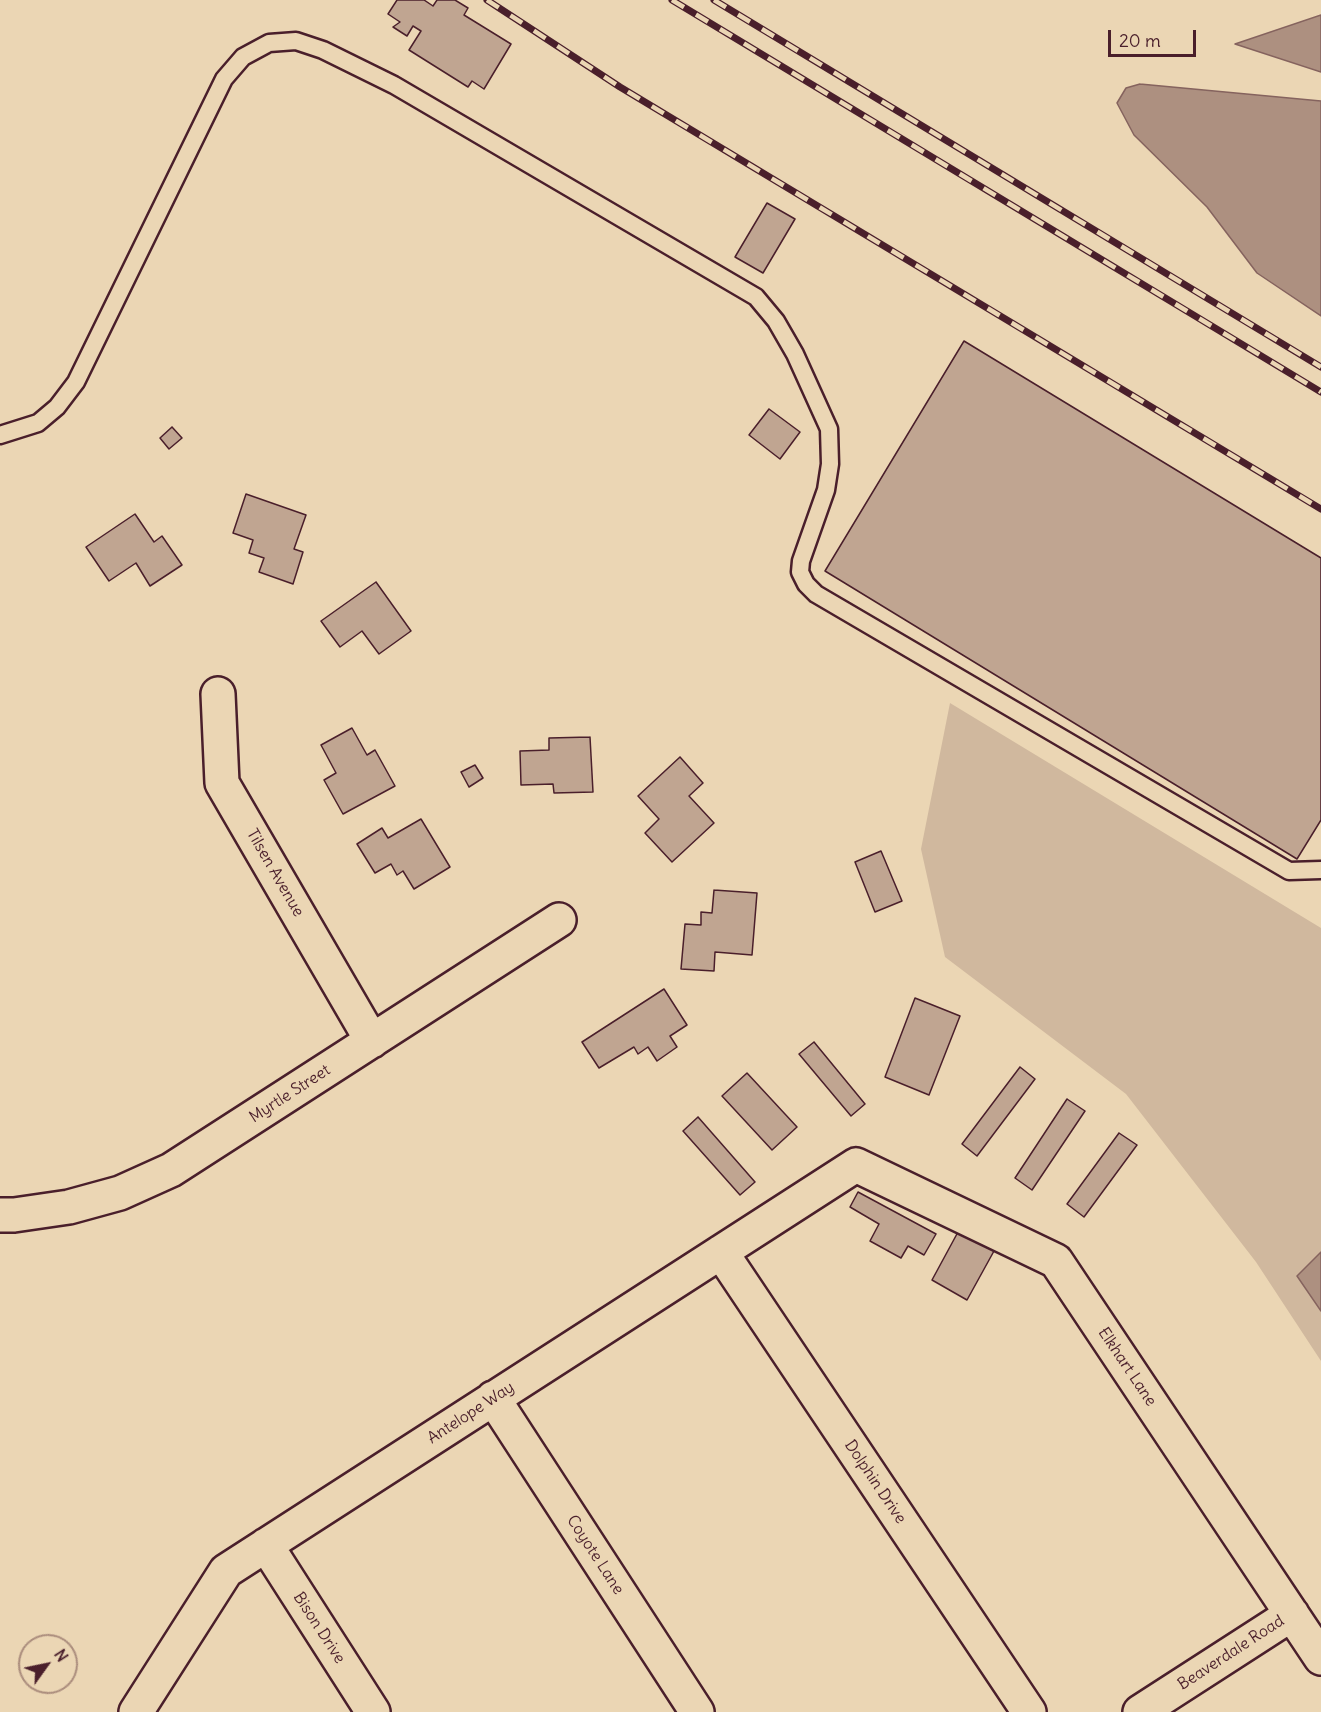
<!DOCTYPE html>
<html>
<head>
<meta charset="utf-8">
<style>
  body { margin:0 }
  #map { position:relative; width:1321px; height:1712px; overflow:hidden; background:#ebd6b4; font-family:Delius,sans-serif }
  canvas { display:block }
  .north { position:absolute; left:18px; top:1634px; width:60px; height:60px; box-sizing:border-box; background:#ebd6b4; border:2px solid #ab8d7d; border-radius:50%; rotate:57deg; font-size:16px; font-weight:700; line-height:24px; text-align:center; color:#4a1f2b }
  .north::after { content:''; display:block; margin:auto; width:21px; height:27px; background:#4a1f2b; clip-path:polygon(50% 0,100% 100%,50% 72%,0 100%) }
  .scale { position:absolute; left:1108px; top:30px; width:88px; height:27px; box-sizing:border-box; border:3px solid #4a1f2b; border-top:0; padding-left:8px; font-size:18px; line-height:21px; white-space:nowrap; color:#4a1f2b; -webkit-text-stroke:4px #ebd6b4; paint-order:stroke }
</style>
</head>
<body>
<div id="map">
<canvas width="1321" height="1712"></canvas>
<div class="north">N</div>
<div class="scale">20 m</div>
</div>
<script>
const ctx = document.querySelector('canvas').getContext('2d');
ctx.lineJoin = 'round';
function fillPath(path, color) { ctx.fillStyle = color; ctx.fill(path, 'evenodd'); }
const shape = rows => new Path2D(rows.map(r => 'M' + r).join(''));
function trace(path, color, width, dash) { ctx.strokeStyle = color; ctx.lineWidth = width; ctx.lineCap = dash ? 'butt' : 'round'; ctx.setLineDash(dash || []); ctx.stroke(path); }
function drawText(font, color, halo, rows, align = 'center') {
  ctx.font = font + ' Delius,sans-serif'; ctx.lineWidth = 6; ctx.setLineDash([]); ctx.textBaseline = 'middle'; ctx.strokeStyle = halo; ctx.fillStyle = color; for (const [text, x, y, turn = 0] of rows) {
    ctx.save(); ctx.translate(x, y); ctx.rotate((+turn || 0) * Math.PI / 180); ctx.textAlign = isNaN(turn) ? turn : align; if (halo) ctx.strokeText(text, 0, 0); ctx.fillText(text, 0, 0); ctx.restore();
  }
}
fillPath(shape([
  [950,703,1321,928,1321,1361,1256,1262,1126,1094,945,957,921,849]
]), '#d0b89e');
const water = shape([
  [1321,15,1321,72,1235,44,1321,15],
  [1140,84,1321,101,1321,316,1257,273,1207,207,1134,135,1117,103,1126,88,1140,84],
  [1321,1252,1321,1311,1297,1276,1321,1252]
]);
fillPath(water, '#ad9080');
trace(water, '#85635e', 1.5);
const building = shape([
  [397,0,424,0,433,6,437,0,455,0,468,8,464,15,511,44,484,89,472,81,468,87,409,50,421,31,413,26,407,36,393,27,400,22,388,14,397,0],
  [767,203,795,219,763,273,735,257,767,203],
  [964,341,1321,558,1321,820,1297,859,825,571,964,341],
  [769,409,800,432,780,459,749,435,769,409],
  [172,427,182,438,169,449,160,438,172,427],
  [246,494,306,515,294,549,303,552,293,584,259,572,264,558,249,553,253,540,233,533,246,494],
  [135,514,154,542,162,536,182,565,150,586,136,563,109,581,86,547,135,514],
  [376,582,411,631,379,654,362,631,340,647,321,621,376,582],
  [352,728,367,755,375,750,395,786,343,814,324,780,336,773,321,745,352,728],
  [590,737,593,792,554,793,553,784,521,785,520,751,549,750,549,738,590,737],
  [680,757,703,783,689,796,714,823,672,862,645,833,659,819,638,796,680,757],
  [475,765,483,778,469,787,461,772,475,765],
  [421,819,450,867,414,889,403,871,397,875,391,864,375,873,357,844,382,828,388,838,421,819],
  [881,851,902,901,875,912,855,862,881,851],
  [714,890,757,893,752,955,715,952,714,971,681,969,685,924,701,925,701,912,712,913,714,890],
  [664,989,687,1025,670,1036,677,1047,657,1061,648,1047,638,1054,634,1047,599,1068,582,1042,664,989],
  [915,998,960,1016,929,1095,885,1077,915,998],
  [814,1042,865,1104,851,1116,799,1054,814,1042],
  [1020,1067,1035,1079,977,1156,962,1144,1020,1067],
  [747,1073,797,1127,772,1150,722,1096,747,1073],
  [1067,1099,1085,1111,1032,1190,1015,1178,1067,1099],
  [698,1117,755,1182,740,1195,683,1131,698,1117],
  [1119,1133,1137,1145,1084,1217,1067,1204,1119,1133],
  [858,1192,936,1234,924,1255,908,1246,901,1258,870,1241,879,1224,850,1207,858,1192],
  [958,1232,994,1251,967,1300,932,1280,958,1232]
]);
fillPath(building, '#c0a591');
trace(building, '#4a1f2b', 1.5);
const lane = shape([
  [0,435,38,423,57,407,76,382,224,79,243,57,269,43,296,41,323,50,394,85,756,297,776,321,795,354,829,429,830,464,826,490,801,561,800,572,806,584,816,594,1289,871,1321,870]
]);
const street = shape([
  [218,694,222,783,372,1041],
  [0,1215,14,1215,69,1207,120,1193,171,1170,559,920],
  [721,1252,1029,1712],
  [493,1398,697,1712],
  [266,1545,373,1712],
  [136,1712,226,1571,856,1165,1056,1261,1321,1658],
  [1140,1712,1292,1614]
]);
trace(lane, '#4a1f2b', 21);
trace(street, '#4a1f2b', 38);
trace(lane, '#ebd6b4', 16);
trace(street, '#ebd6b4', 33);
const rail = shape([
  [487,0,620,87,1321,509],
  [672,0,1321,392],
  [714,0,1321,367]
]);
trace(rail, '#4a1f2b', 7);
trace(rail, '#ebd6b4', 4.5, [14]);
drawText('16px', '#4a1f2b', '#ebd6b4', [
  ["Tilsen Avenue",275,873,60],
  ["Myrtle Street",290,1094,-33],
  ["Elkhart Lane",1127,1367,56],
  ["Antelope Way",471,1413,-33],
  ["Dolphin Drive",875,1482,56],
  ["Coyote Lane",595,1555,57],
  ["Bison Drive",319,1628,57],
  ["Beaverdale Road",1231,1653,-33]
]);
</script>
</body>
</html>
